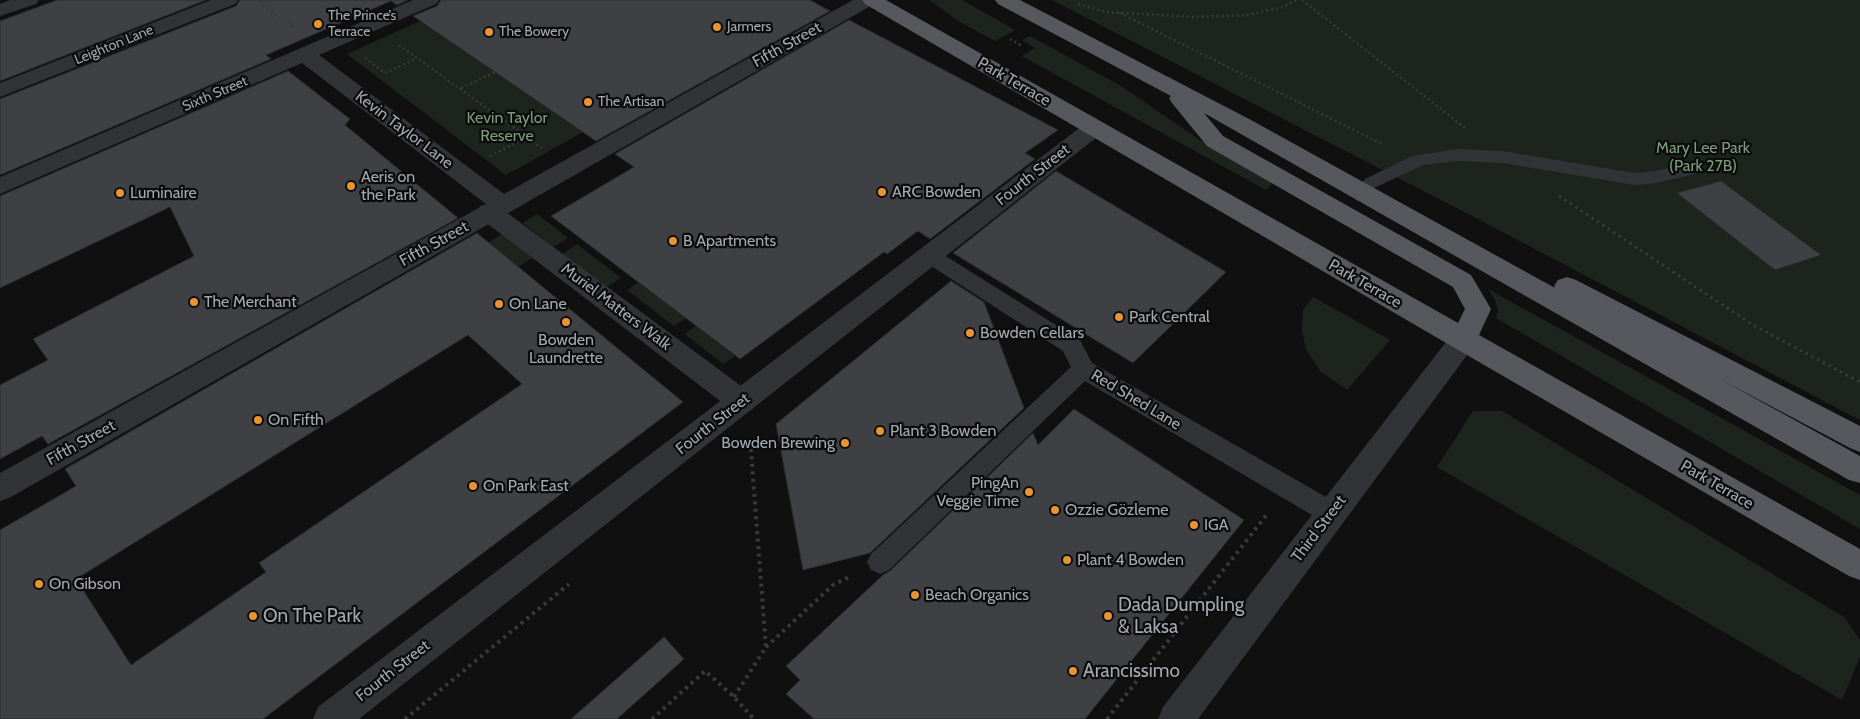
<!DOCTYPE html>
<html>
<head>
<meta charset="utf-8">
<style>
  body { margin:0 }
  canvas { display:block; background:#101011 }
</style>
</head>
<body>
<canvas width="1860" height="719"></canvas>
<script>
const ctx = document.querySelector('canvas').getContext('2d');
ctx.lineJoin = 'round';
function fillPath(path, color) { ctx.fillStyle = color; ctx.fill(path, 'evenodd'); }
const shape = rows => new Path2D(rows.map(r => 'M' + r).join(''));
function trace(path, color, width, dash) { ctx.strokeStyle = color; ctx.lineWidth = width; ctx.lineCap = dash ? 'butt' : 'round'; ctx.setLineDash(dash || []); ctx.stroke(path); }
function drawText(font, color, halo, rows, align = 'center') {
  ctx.font = font + ' Cabin,sans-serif'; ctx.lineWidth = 4.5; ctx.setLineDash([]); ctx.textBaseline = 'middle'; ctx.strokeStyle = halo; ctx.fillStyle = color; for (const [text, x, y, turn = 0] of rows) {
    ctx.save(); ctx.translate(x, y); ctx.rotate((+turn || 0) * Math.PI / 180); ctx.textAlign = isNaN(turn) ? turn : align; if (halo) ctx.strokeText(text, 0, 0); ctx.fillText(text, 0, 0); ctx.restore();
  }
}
fillPath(shape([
  [929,0,962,0,1015,30,995,41,960,22],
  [1052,0,1860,0,1860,420,1478,219],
  [420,21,583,132,506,175,347,54],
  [1030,36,1121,86,1200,140,1275,181,1266,190,1022,56,1035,48,1022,40],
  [537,214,568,238,553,247,523,223],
  [502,234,532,258,518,267,488,243],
  [577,244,621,278,606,287,562,254],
  [639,282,686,318,674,326,627,290],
  [1488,289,1860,495,1860,529,1496,318,1498,310,1495,300],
  [1313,297,1390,340,1347,390,1320,371,1306,349,1302,330,1303,310],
  [696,326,735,356,723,364,685,334],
  [1473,411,1502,411,1844,617,1860,640,1860,657,1842,700,1437,467]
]), '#1d241d');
const building = shape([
  [57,0,206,0,0,81,0,21,57,0],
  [240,0,408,0,397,5,391,1,266,55,271,59,0,175,0,99,236,6,240,0],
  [441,0,810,0,830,11,596,141,413,16,437,6,441,0],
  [849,20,1058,130,1025,153,1035,159,930,239,918,231,887,254,884,252,740,359,551,216,634,167,615,154,849,20],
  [288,71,350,119,345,125,458,218,48,444,42,436,0,459,0,385,48,360,33,339,194,256,170,207,0,288,0,196,288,71],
  [1056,171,1226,272,1133,363,953,253,1056,171],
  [1721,181,1821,255,1775,270,1677,193,1721,181],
  [477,233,683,402,263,719,0,719,0,530,76,486,65,469,477,233],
  [468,335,522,384,259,563,266,572,131,665,76,579,468,335],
  [951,281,984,302,1024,408,870,553,803,570,776,424,951,281],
  [1074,409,1244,520,1085,719,814,719,786,694,800,680,786,666,883,575,890,571,1033,433,1038,445,1074,409],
  [664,637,684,659,617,719,571,719,664,637]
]);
fillPath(building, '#3f4044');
trace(building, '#2a2b2d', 1);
trace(shape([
  [1302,0,1465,128],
  [259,2,294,28],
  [1078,4,1106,12,1195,17,1247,15,1283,7,1296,0],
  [1120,13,1384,145],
  [1010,39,1022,46],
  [399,45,542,148],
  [365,58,385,73,417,58],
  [461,88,496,72],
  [490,156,527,137]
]), '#373a3d', 2.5, [2, 3]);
trace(shape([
  [1559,196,1753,325,1860,382]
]), '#373a3d', 3, [2.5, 4]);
trace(shape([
  [766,647,833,585,851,576],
  [734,697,766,647,750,438],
  [405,719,569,584],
  [652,719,705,671,734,697,754,719],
  [1107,719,1268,513]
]), '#373a3d', 4, [3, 4.5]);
fillPath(shape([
  [1457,149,1503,151,1635,173,1656,171,1690,163,1697,165,1699,169,1697,173,1690,175,1656,183,1635,185,1503,163,1457,161,1423,165,1372,189,1365,187,1362,183,1365,179,1412,156,1457,149],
  [929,248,936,250,1080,340,1092,363,1340,505,1344,513,1340,521,1331,524,1322,521,1085,381,889,570,880,574,871,570,867,562,871,554,1071,367,1063,351,922,260,919,255,922,250,929,248]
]), '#313336');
fillPath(shape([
  [489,204,498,206,752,394,756,402,752,410,742,413,732,410,480,218,477,212,480,206,489,204]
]), '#313336');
fillPath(shape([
  [10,0,39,0,36,4,0,16,0,4,10,0],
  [211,0,238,0,235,4,0,97,0,83,211,0],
  [413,0,439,0,436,4,319,55,504,194,853,0,877,0,874,4,11,497,0,501,0,473,486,204,302,63,0,194,0,177,413,0],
  [1094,121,1102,123,1105,128,1102,133,359,719,313,719,318,707,1086,123,1094,121],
  [1463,330,1473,333,1477,340,1473,347,1198,719,1158,719,1163,707,1453,333,1463,330]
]), '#313336');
fillPath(shape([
  [862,0,886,0,1458,323,1465,309,1453,287,1207,146,1172,103,1169,98,1171,96,998,4,995,0,1020,0,1251,120,1555,288,1554,286,1558,280,1567,277,1576,280,1860,426,1860,452,1850,448,1718,378,1860,456,1860,483,1849,480,1204,113,1223,136,1471,275,1491,309,1479,335,1860,549,1860,580,1849,576,1453,347,865,4,862,0]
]), '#56585e');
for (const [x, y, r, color] of [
  [318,24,5,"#e79432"],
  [717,27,5,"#e79432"],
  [489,32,5,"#e79432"],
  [588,102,5,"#e79432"],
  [351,186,5,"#e79432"],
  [882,192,5,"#e79432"],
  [120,193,5,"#e79432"],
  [673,241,5,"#e79432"],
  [194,302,5,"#e79432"],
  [499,304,5,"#e79432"],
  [1119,317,5,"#e79432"],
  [566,322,5,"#e79432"],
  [970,333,5,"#e79432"],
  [258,420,5,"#e79432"],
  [880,431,5,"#e79432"],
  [845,443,5,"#e79432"],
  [473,486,5,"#e79432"],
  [1029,492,5,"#e79432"],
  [1055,510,5,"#e79432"],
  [1194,525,5,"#e79432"],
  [1067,560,5,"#e79432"],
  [39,584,5,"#e79432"],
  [915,595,5,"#e79432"],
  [253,616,5,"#e79432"],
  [1108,616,5,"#e79432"],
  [1073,671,5,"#e79432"]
]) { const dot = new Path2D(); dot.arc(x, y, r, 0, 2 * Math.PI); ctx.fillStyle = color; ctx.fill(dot); trace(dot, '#0b0b0c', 2); }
drawText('14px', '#a2a9b1', '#0b0b0c', [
  ["The Prince’s",328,16],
  ["Terrace",328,32],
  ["Jarmers",727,27],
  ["The Bowery",499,32],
  ["The Artisan",598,102]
], 'left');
drawText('14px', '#a2a9b1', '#0b0b0c', [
  ["Leighton Lane",114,45,-22],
  ["Sixth Street",215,94,-23]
]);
drawText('16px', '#a2a9b1', '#0b0b0c', [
  ["Fifth Street",787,45,-29],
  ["Park Terrace",1014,82,30],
  ["Kevin Taylor Lane",404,130,37],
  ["Fourth Street",1033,175,-38],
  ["Fifth Street",434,244,-29],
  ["Park Terrace",1365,284,30],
  ["Muriel Matters Walk",616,307,37],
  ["Red Shed Lane",1136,400,31],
  ["Fourth Street",713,424,-38],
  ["Fifth Street",81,443,-29],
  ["Park Terrace",1717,485,30],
  ["Third Street",1319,529,-53],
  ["Fourth Street",393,671,-38]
]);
drawText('16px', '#7c9c7a', '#0b0b0c', [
  ["Kevin Taylor",507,118],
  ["Reserve",507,136],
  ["Mary Lee Park",1703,148],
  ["(Park 27B)",1703,166]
]);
drawText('16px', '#a2a9b1', '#0b0b0c', [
  ["Aeris on",361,177],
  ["the Park",361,195],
  ["ARC Bowden",892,192],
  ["Luminaire",130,193],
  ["B Apartments",683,241],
  ["The Merchant",204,302],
  ["On Lane",509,304],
  ["Park Central",1129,317],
  ["Bowden Cellars",980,333],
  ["Bowden",566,340,"center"],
  ["Laundrette",566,358,"center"],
  ["On Fifth",268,420],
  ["Plant 3 Bowden",890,431],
  ["Bowden Brewing",835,443,"right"],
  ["PingAn",1019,483,"right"],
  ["Veggie Time",1019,501,"right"],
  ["On Park East",483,486],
  ["Ozzie Gözleme",1065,510],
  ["IGA",1204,525],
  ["Plant 4 Bowden",1077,560],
  ["On Gibson",49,584],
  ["Beach Organics",925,595]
], 'left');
drawText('19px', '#a2a9b1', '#0b0b0c', [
  ["Dada Dumpling",1118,605],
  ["& Laksa",1118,627],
  ["On The Park",263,616],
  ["Arancissimo",1083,671]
], 'left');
</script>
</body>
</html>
